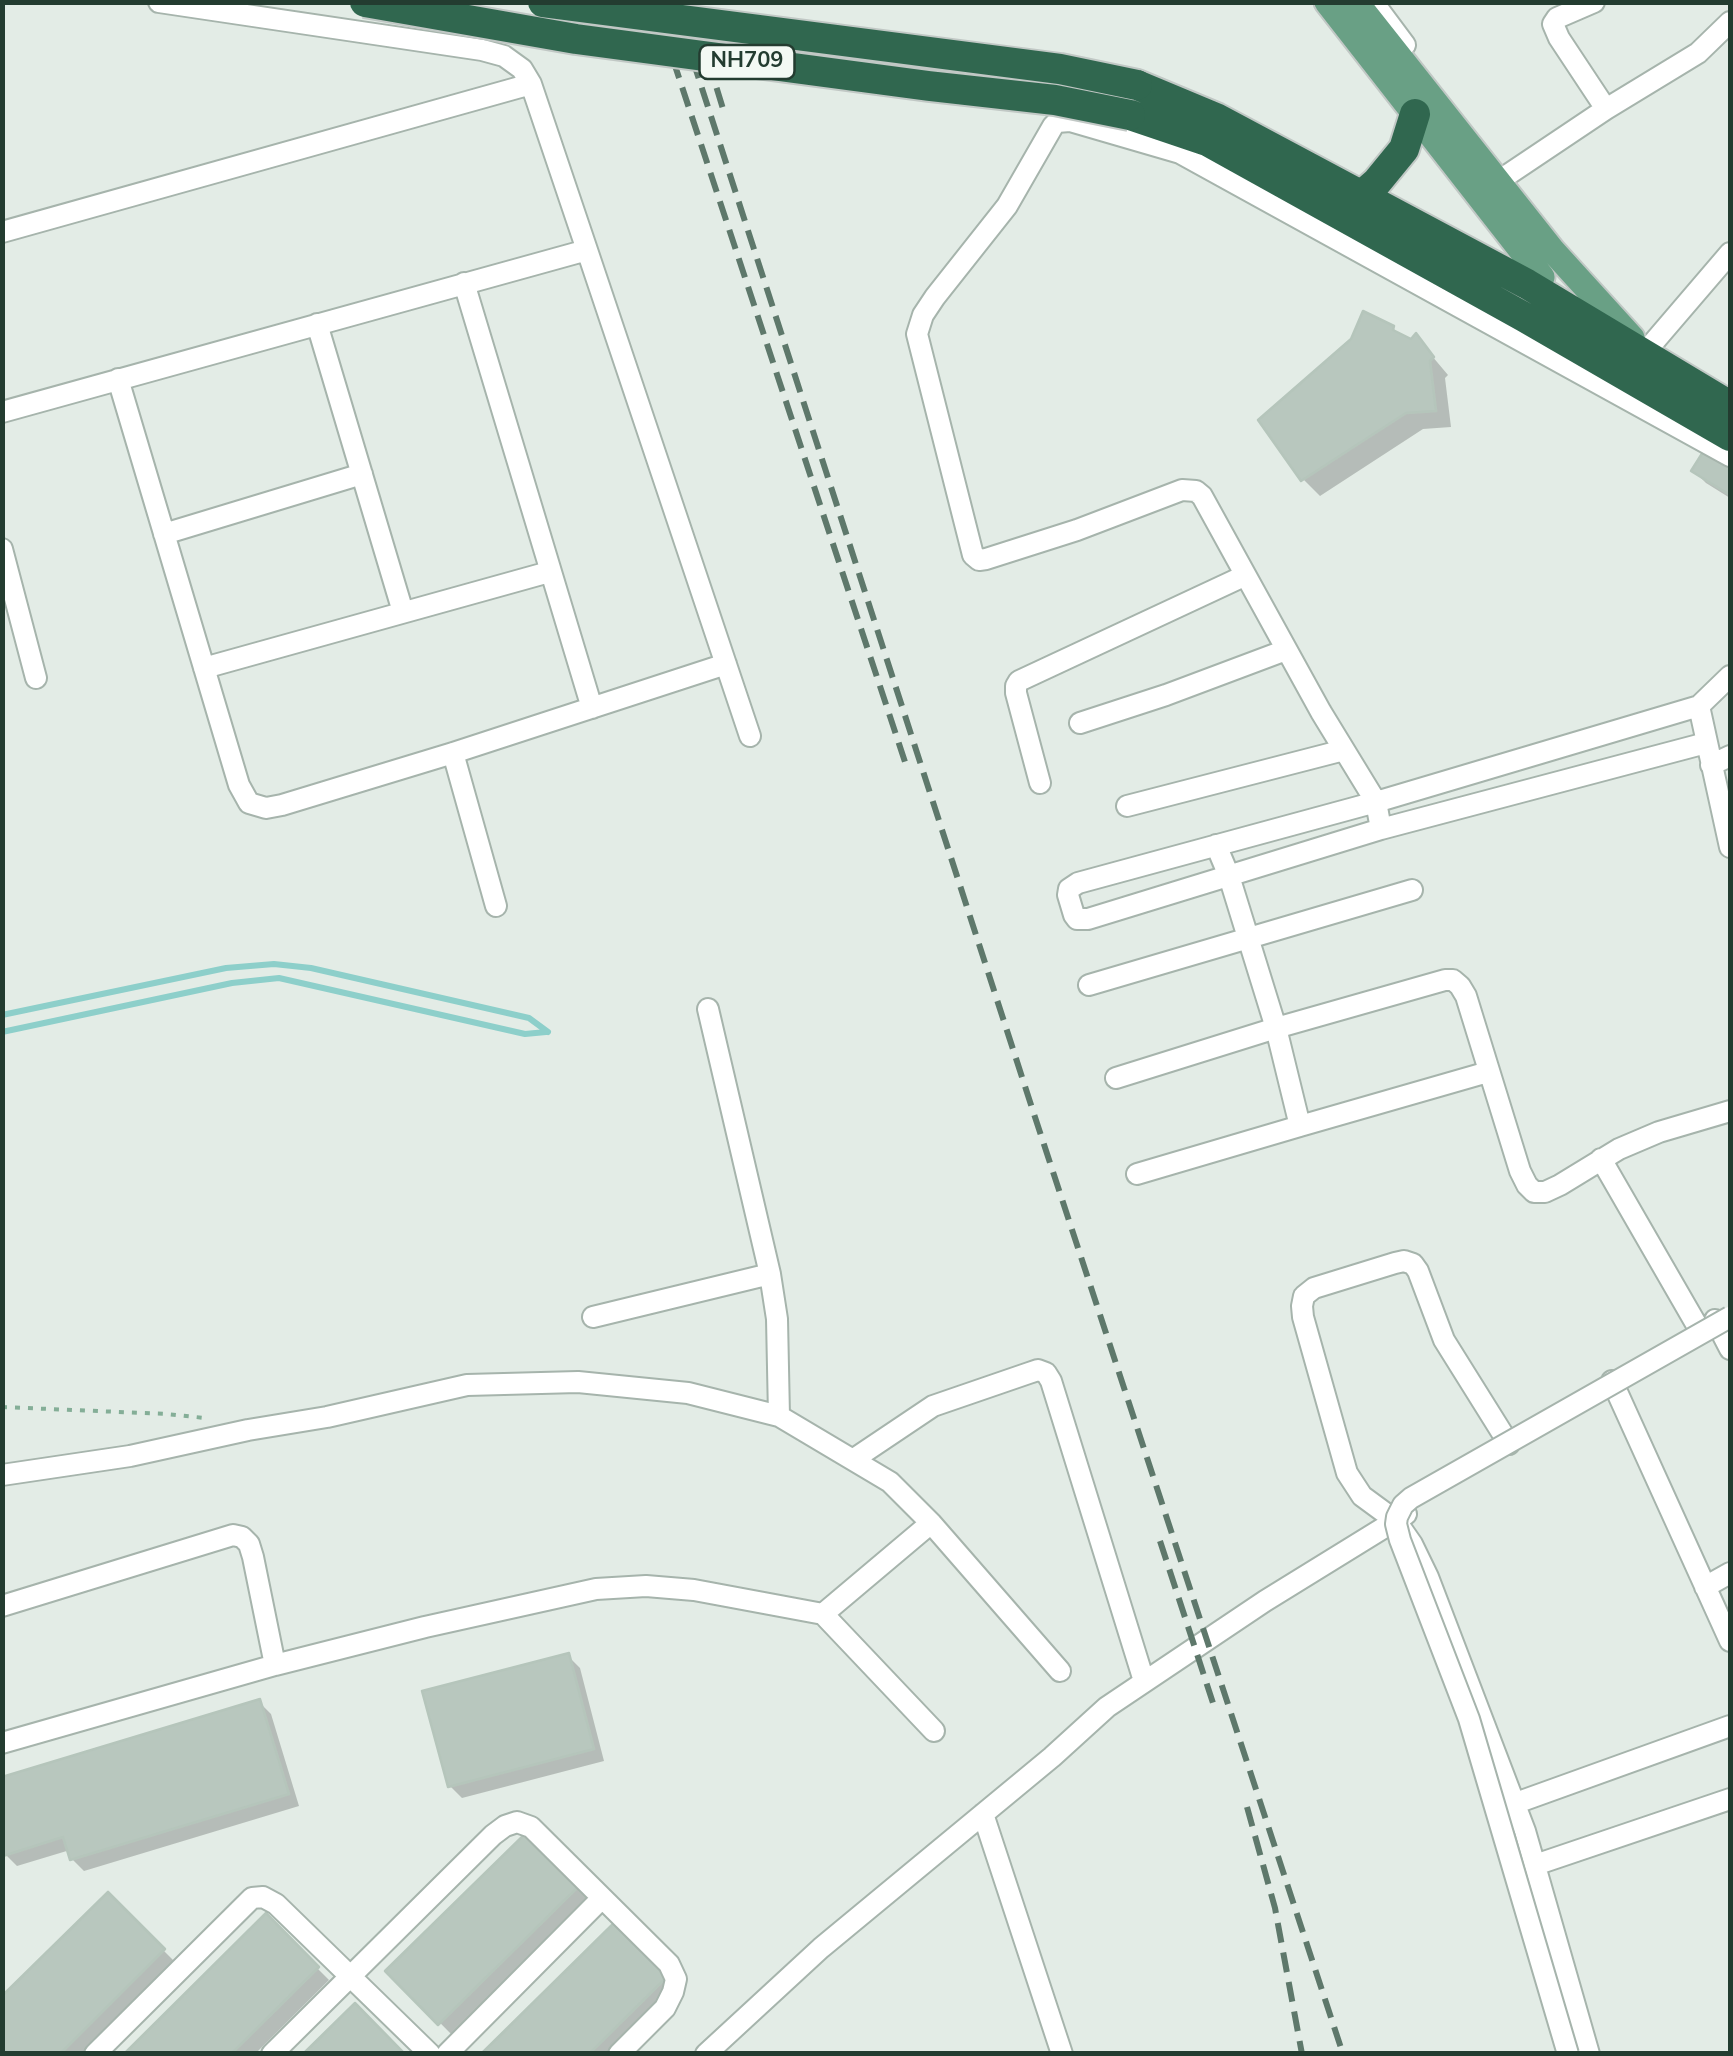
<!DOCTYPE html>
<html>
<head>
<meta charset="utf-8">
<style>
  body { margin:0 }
  #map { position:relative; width:1733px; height:2056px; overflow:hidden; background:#e3ece6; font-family:"Nunito Sans",sans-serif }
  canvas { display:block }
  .frame { position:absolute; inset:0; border:5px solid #233c30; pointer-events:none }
</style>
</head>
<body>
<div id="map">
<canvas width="1733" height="2056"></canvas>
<div class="frame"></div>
</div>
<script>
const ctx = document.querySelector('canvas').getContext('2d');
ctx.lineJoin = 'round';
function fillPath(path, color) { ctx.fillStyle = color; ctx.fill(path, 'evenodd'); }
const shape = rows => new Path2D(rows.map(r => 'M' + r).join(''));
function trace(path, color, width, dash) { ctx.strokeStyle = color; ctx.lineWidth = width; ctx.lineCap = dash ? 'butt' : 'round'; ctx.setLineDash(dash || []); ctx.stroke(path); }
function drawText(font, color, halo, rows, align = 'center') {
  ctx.font = font + ' "Nunito Sans",sans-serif'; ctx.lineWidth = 9; ctx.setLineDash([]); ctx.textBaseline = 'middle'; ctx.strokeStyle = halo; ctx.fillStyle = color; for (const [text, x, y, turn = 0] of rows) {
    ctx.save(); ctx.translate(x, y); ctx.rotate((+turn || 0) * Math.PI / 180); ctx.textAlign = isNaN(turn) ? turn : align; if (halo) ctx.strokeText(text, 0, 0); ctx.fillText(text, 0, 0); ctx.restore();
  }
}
fillPath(shape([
  [1393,328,1401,337,1412,342,1416,337,1448,375,1445,378,1451,427,1423,429,1320,496,1303,479],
  [1704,455,1730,471,1730,498,1706,483,1694,471],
  [568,1656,580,1668,604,1761,462,1798,450,1786],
  [259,1702,271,1714,299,1806,84,1871,72,1859,70,1850,17,1866,5,1854,2,1847,2,1779],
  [527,1835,590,1899,452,2035,389,1971],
  [108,1895,175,1962,84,2054,2,2054],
  [266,1917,329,1980,255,2054,128,2054],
  [616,1925,679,1989,613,2054,485,2054]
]), '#0003');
trace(shape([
  [2,1015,226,968,274,964,311,968,529,1018,548,1032],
  [2,1032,232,983,279,978,525,1034,546,1032]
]), '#8dcfca', 6);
const building = shape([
  [1363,311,1394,326,1393,330,1411,339,1416,333,1434,357,1430,361,1436,411,1406,413,1301,481,1258,420,1351,339,1363,311],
  [1703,452,1730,468,1730,495,1691,471,1703,452],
  [569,1653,594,1749,448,1787,422,1691,569,1653],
  [260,1699,289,1794,70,1860,63,1837,3,1856,2,1777,260,1699],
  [527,1832,580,1885,438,2025,385,1971,527,1832],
  [108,1892,165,1949,60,2054,2,2054,2,1996,108,1892],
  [266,1913,319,1967,231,2054,124,2054,266,1913],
  [616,1921,669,1975,589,2054,481,2054,616,1921],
  [355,2003,405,2054,303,2054,355,2003]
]);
fillPath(building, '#b8c7be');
trace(building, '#b5c5bb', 2.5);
const minor = shape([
  [159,2,482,50,504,56,522,69,531,84,587,250,750,736],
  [1373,2,1405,45],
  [1594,2,1557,18,1553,24,1559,38,1606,109],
  [1506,176,1606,109,1698,53,1730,22],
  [2,232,531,84],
  [464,283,592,708],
  [317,324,403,612],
  [1653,343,1730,253],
  [118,379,239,785,249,803,266,808,282,805,453,753,726,664],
  [2,412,587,250],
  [164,534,362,474],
  [2,549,36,678],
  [204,668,549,572],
  [1730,676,1699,706,1730,847],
  [1699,706,1376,802,1078,883,1069,889,1068,895,1074,915,1077,919,1088,919,1381,829,1706,743],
  [1080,723,1166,695,1286,650],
  [453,753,496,906],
  [1711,765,1730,756],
  [1040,783,1016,693,1016,686,1019,681,1244,576],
  [1127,806,1344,750],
  [1381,829,1376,802,1321,712,1202,496,1196,491,1182,490,1077,530,986,559,979,560,973,555,917,334,923,315,935,297,1007,206,1053,126,1057,122,1070,121,1180,153,1730,456],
  [1216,845,1229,876,1276,1028,1300,1126,1488,1072],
  [1089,985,1412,890],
  [708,1009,770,1274,777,1319,779,1416],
  [1116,1078,1276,1028,1445,980,1453,980,1460,986,1466,996,1520,1171,1527,1185,1534,1192,1545,1192,1560,1185,1619,1149,1659,1132,1730,1111],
  [1601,1159,1699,1329],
  [1137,1174,1300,1126],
  [593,1317,770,1274],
  [1715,1320,1730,1349],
  [1612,1381,1730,1641],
  [1509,1444,1444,1340,1418,1271,1413,1264,1404,1261,1395,1263,1314,1288,1304,1296,1302,1306,1303,1317,1347,1473,1362,1496,1396,1521,1412,1544,1428,1577,1525,1831,1589,2054],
  [854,1459,933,1406,1029,1373,1038,1370,1046,1373,1051,1381,1144,1681],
  [2,1475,130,1456,248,1430,327,1417,467,1385,578,1382,688,1393,779,1416,890,1482,931,1523,1060,1671],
  [1705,1587,1730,1573],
  [2,1606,233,1535,242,1537,249,1544,253,1557,275,1665],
  [823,1614,931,1523],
  [2,1743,275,1665,425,1627,596,1589,646,1586,694,1590,823,1614,934,1731],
  [1516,1803,1730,1726],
  [983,1814,1062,2054],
  [1535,1865,1730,1799],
  [95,2054,252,1898,263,1897,276,1904,430,2054],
  [272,2054,493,1835,505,1826,517,1822,531,1827,669,1964,676,1979,673,1992,665,2008,619,2054],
  [447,2054,602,1898],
  [706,2054,821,1948,1052,1757,1107,1707,1265,1601,1406,1514]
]);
const major = shape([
  [1327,2,1542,277],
  [1356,2,1553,251,1632,338]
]);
const highway = shape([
  [1137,85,1216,118,1527,284,1730,406],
  [1130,115,1207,141,1524,317,1730,436],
  [1361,196,1377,182,1404,149,1415,114]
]);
trace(minor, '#a6b4ac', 24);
trace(major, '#c1c8c5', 29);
trace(highway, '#c1c8c5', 34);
trace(shape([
  [2,1407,167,1414,205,1418]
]), '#84ae97', 4, [5, 8]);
trace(minor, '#fff', 20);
trace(major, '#69a085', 25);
trace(highway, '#30674f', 30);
trace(shape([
  [654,2,908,771],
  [674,2,1033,1111,1343,2054],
  [690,2,724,112],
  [1160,1541,1213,1703],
  [1247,1807,1275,1908,1302,2054]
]), '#5e786b', 6, [20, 10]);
const minorBridge = shape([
  [1568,2054,1469,1719,1400,1540,1396,1524,1397,1517,1403,1505,1411,1498,1730,1317]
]);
const highwayBridge = shape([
  [365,2,576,39,929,86,1055,100,1130,115],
  [543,2,1060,69,1137,85]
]);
trace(minorBridge, '#a6b4ac', 24, []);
trace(highwayBridge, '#c1c8c5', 34, []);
trace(minorBridge, '#fff', 20);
trace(highwayBridge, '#30674f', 30);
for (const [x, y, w] of [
  [747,62,95]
]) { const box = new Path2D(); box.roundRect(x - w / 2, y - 17, w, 34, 8); ctx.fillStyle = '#f3f9f4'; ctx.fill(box); trace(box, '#233c30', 2.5); }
drawText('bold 22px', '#233c30', null, [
  ["NH709",747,62]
]);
</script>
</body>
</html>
